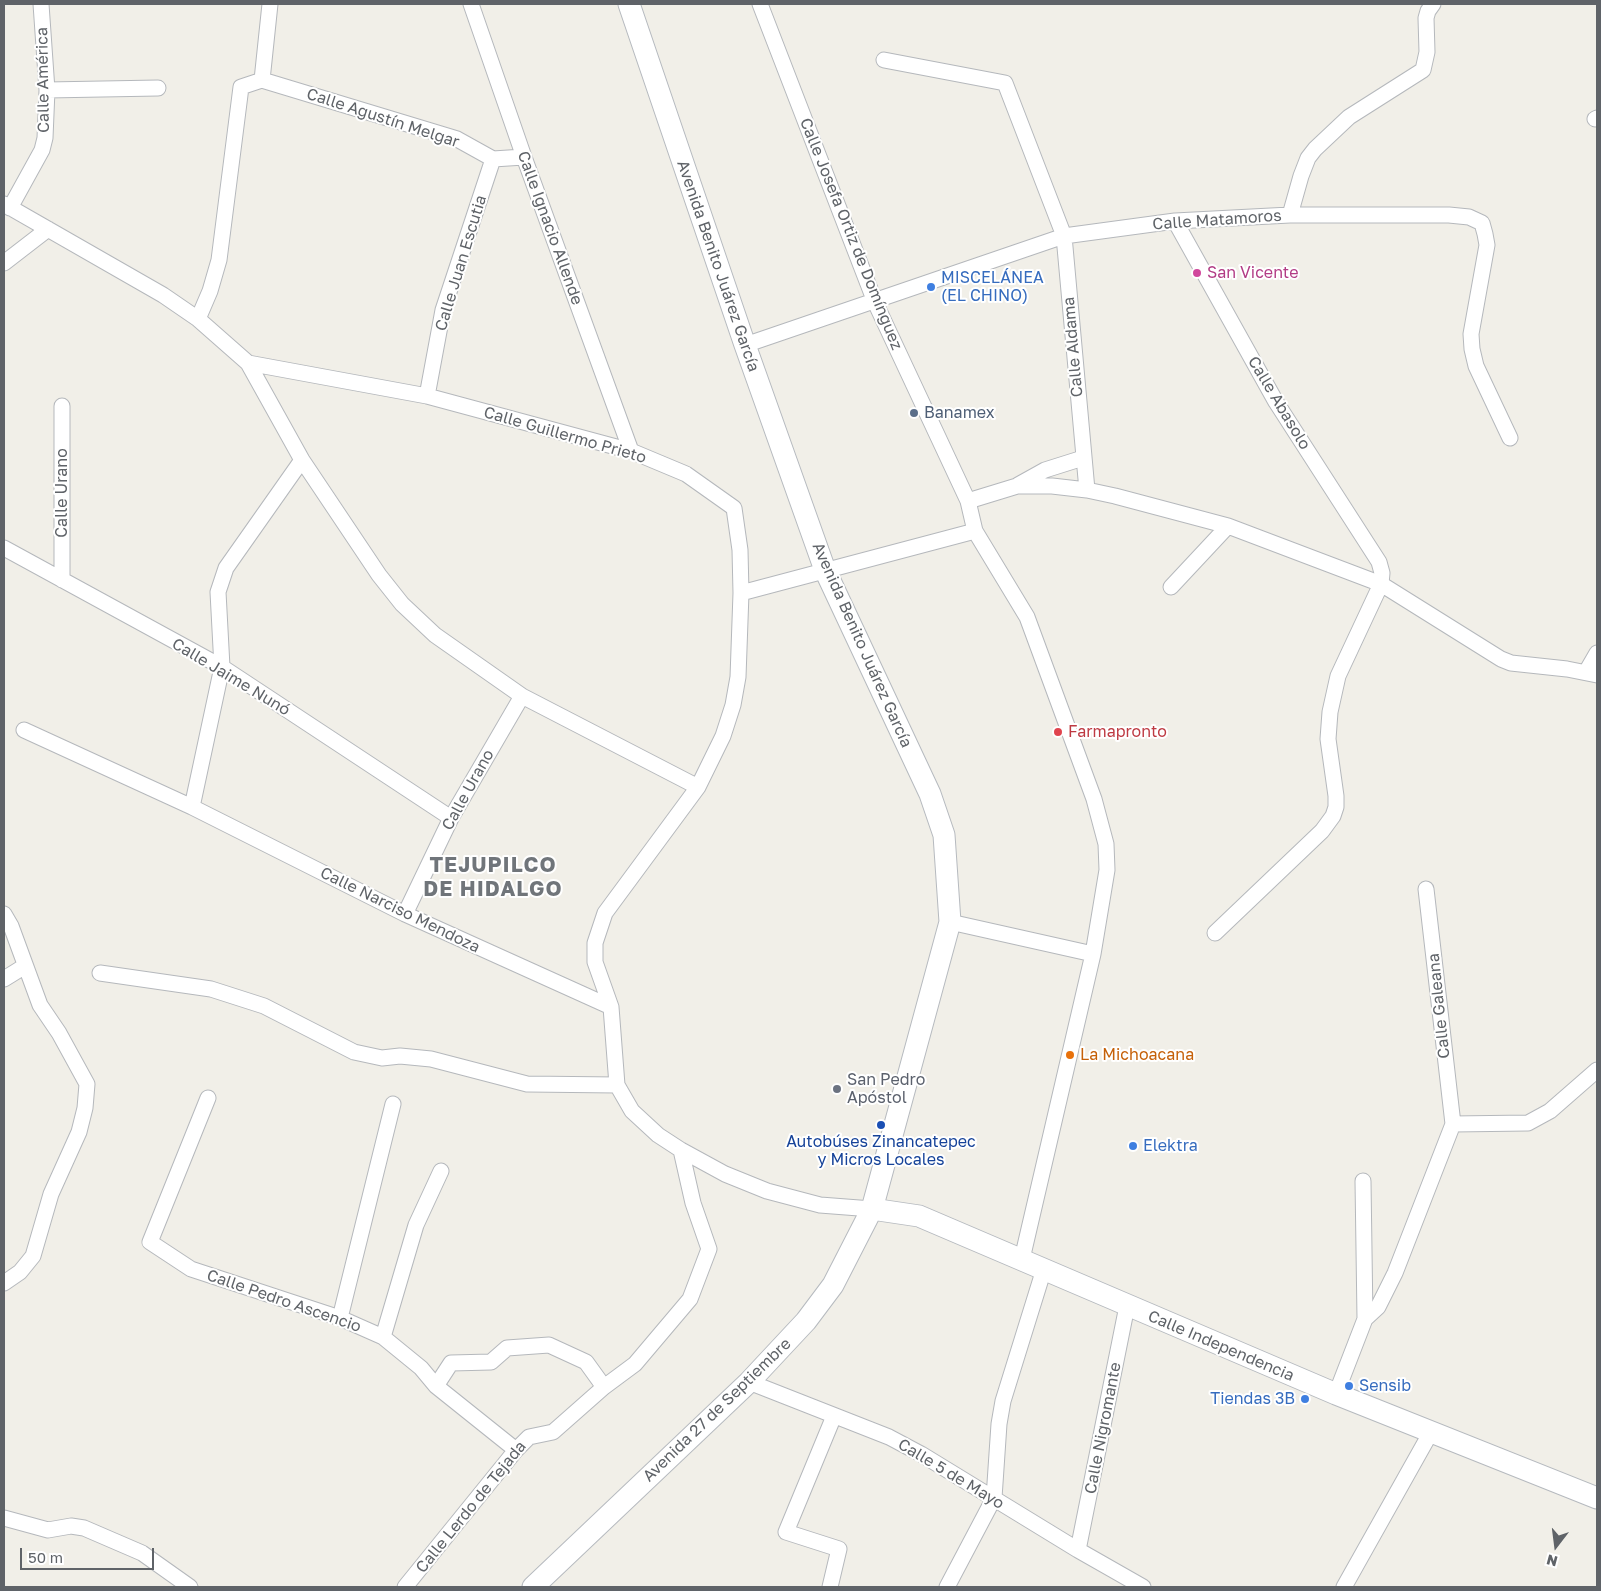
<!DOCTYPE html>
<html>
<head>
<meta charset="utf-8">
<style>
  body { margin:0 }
  #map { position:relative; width:1601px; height:1591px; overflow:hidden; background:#f1efe8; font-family:"Golos Text",sans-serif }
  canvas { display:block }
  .frame { position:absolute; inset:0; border:5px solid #5f6368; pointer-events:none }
  .north { position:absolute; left:1531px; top:1521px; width:50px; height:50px; -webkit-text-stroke:4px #fff; paint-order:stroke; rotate:195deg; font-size:14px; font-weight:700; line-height:20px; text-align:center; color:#5f6368 }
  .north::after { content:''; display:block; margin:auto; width:18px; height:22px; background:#5f6368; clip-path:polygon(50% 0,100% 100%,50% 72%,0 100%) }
  .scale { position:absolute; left:20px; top:1548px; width:134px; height:22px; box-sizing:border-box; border:2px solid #5f6368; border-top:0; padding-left:6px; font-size:15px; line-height:18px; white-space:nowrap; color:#5f6368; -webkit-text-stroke:4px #fff; paint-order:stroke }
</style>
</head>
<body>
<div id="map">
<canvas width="1601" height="1591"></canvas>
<div class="frame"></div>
<div class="north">N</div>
<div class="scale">50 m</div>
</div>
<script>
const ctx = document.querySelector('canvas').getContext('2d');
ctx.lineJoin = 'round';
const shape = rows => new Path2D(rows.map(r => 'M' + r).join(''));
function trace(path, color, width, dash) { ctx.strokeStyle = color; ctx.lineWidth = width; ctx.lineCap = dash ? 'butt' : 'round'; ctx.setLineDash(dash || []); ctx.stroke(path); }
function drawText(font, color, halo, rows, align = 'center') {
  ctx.font = font + ' "Golos Text",sans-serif'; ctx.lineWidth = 4; ctx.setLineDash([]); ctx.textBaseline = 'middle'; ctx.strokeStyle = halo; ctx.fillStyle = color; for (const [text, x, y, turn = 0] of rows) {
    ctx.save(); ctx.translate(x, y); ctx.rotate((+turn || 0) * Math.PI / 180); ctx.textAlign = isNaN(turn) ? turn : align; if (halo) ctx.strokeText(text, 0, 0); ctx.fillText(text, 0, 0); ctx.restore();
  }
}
const street = shape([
  [471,4,524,157,631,451],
  [760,4,875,302,968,501,975,531,1027,617,1094,799,1106,844,1107,870,1093,954,1022,1259],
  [884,60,1005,83,1064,236,1087,490],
  [262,80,270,4],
  [47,90,158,88],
  [1595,119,1597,118],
  [4,204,163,295,198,319,248,363,302,460,379,575,402,604,435,635,522,696,698,787],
  [10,208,42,150,45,138,47,90,41,4],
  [1290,215,1301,176,1308,158,1315,149,1349,117,1423,70,1427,52,1426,18,1428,11,1433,4],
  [1175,221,1276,402,1379,562,1382,573,1381,584,1338,676,1330,712,1328,739,1336,796,1336,807,1333,816,1322,831,1215,933],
  [4,263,48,229],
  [198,319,210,291,219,260,241,87,262,80,457,139,493,159,524,157],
  [745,345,1064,236,1175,221,1290,215,1449,215,1469,217,1482,223,1485,234,1487,245,1471,334,1472,349,1476,366,1510,438],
  [248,363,427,396,631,451,686,474,734,508,740,550,741,593,738,677,733,705,723,736,698,787,605,913,595,943,595,962,611,1007,617,1085,632,1111,658,1135,681,1150,725,1174,767,1191,820,1205,872,1209],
  [427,396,443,310,493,159],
  [62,406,62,580],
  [1018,485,1045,470,1083,458],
  [968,501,1017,486,1052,486,1087,490,1115,496,1228,526,1381,584,1501,659,1511,663,1567,669,1597,675],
  [4,548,222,667,451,818],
  [1171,587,1228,526],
  [741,593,975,531],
  [1586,672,1597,653],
  [24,730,192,807,405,914,611,1007],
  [192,807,222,667,218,592,226,568,302,460],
  [4,914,11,926,40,1005,59,1033,87,1084,85,1108,79,1132,51,1194,33,1256,20,1272,4,1283],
  [405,914,451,818,522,696],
  [950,922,1093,954],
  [100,973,211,989,264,1006,354,1052,382,1058,400,1056,431,1059,527,1084,617,1085],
  [4,979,25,966],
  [208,1098,150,1242,191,1269,340,1318,383,1337,421,1368,436,1386,516,1450],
  [1453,1124,1528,1123,1550,1111,1597,1070],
  [1363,1181,1365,1319],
  [340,1318,393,1104],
  [383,1337,416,1225,441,1171],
  [749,1382,889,1437,921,1454,1078,1550,1143,1587],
  [436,1386,451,1363,491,1362,507,1348,549,1345,586,1362,604,1387],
  [1336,1394,1365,1319,1378,1307,1395,1273,1453,1124,1426,889],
  [4,1518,48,1530,71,1526,84,1528,142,1553,190,1587],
  [1078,1550,1127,1306],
  [405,1587,516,1450,529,1437,553,1432,604,1387,635,1364,690,1299,709,1249,693,1203,681,1150],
  [830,1587,839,1549,786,1532,834,1416],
  [947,1587,994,1498,999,1424,1003,1401,1044,1269],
  [1344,1587,1431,1432]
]);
const secondary = shape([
  [872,1209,919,1216,1336,1394,1597,1498],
  [533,1587,749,1382,806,1321,833,1285,872,1209,950,922,944,835,930,794,825,570,745,345,629,4]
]);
trace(street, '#b5b8bc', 17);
trace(secondary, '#b6babf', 23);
trace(street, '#fff', 15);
trace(secondary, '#fff', 21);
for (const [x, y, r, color] of [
  [1197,273,5,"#d1479c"],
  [931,287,5,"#3f7fe0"],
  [914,413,5,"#5c6f8a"],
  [1058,732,5,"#e0444e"],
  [1070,1055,5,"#e8710a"],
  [837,1089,5,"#6b7280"],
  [881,1125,5,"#1a4fb4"],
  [1133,1146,5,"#3f7fe0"],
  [1349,1386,5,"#3f7fe0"],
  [1305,1399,5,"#3f7fe0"]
]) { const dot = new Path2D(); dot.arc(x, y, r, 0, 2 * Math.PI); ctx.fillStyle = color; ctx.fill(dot); trace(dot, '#fff', 2); }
drawText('16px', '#5f6368', '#fff', [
  ["Calle América",43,80,-91],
  ["Calle Agustín Melgar",383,118,18],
  ["Calle Matamoros",1217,220,-4],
  ["Calle Ignacio Allende",550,228,70],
  ["Calle Josefa Ortiz de Domínguez",851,234,68],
  ["Calle Juan Escutia",461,263,-73],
  ["Avenida Benito Juárez García",718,266,71],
  ["Calle Aldama",1073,347,-95],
  ["Calle Abasolo",1279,403,59],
  ["Calle Guillermo Prieto",565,435,16],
  ["Calle Urano",62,493,-90],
  ["Avenida Benito Juárez García",862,645,66],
  ["Calle Jaime Nunó",231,677,31],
  ["Calle Urano",468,790,-61],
  ["Calle Narciso Mendoza",400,910,26],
  ["Calle Galeana",1439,1006,-96],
  ["Calle Pedro Ascencio",284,1301,19],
  ["Calle Independencia",1221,1346,23],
  ["Avenida 27 de Septiembre",717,1410,-44],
  ["Calle Nigromante",1103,1428,-79],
  ["Calle 5 de Mayo",951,1474,31],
  ["Calle Lerdo de Tejada",471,1507,-51]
]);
drawText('16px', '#b23c85', '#fff', [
  ["San Vicente",1207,273]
], 'left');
drawText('16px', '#366cbe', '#fff', [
  ["MISCELÁNEA",941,278],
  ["(EL CHINO)",941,296],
  ["Elektra",1143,1146],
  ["Sensib",1359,1386],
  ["Tiendas 3B",1295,1399,"right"]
], 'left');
drawText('16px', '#4e5e75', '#fff', [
  ["Banamex",924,413]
], 'left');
drawText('16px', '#be3a42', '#fff', [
  ["Farmapronto",1068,732]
], 'left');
drawText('16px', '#c56008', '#fff', [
  ["La Michoacana",1080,1055]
], 'left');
drawText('16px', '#5b616d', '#fff', [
  ["San Pedro",847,1080],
  ["Apóstol",847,1098]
], 'left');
drawText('16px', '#164399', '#fff', [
  ["Autobúses Zinancatepec",881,1142],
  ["y Micros Locales",881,1160]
]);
ctx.letterSpacing = '1px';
drawText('bold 21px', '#70757a', '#fff', [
  ["TEJUPILCO",493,865],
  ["DE HIDALGO",493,889]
]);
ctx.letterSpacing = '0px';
</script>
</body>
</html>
